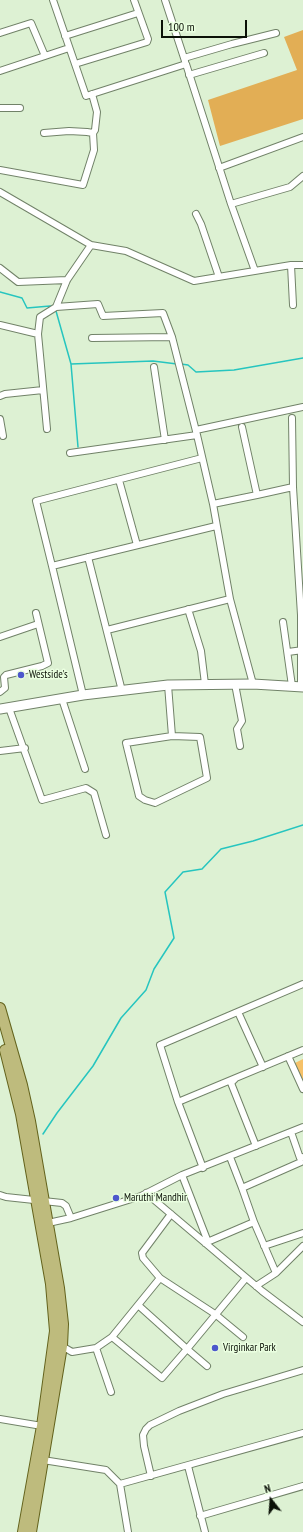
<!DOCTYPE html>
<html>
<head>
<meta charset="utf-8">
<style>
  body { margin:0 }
  #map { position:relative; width:303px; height:1532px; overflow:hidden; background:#ddf1d3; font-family:"PT Sans Narrow",sans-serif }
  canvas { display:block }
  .north { position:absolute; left:251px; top:1480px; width:40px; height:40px; -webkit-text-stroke:3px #eaffe0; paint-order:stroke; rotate:343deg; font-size:11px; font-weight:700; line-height:16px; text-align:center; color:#0b1107 }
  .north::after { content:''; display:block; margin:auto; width:14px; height:18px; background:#0b1107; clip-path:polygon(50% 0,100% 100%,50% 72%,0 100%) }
  .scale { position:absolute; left:161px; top:20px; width:86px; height:18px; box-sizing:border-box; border:2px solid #0b1107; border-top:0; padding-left:5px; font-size:12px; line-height:14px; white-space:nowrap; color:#0b1107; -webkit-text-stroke:3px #eaffe0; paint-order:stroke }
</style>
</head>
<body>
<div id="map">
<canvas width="303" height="1532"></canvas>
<div class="north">N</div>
<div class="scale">100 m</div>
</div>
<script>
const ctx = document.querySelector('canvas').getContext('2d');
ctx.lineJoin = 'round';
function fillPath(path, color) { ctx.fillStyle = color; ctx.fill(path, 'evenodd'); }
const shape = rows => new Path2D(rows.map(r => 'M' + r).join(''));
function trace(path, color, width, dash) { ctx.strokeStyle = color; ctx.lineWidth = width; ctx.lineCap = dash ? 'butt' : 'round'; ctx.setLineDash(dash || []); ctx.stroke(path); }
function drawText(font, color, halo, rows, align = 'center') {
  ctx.font = font + ' "PT Sans Narrow",sans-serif'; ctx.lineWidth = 3; ctx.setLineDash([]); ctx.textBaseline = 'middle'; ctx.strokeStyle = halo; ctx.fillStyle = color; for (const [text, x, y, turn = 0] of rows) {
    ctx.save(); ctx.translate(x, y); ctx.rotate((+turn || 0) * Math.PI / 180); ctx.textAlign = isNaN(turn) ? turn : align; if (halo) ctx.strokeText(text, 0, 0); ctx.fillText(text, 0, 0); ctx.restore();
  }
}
fillPath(shape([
  [303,1059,303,1086,293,1064]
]), '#f6c168');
fillPath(shape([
  [303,30,303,119,220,146,208,100,297,70,284,37]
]), '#e2ae55');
trace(shape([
  [0,292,22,298,27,308,50,306,52,307],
  [55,310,56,311,71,364,78,447],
  [71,364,153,361,177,364],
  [181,364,188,365,196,372,234,370,303,358],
  [43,1134,57,1113,93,1066,121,1018,146,990,154,969,174,938,165,892,183,872,202,869,221,849,253,841,303,825]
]), '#26c5bf', 1.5);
const street = shape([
  [53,0,86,96,186,64,231,204,290,187,303,176],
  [165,0,185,61],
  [0,33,31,23,45,56],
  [65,36,138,13],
  [184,58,232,44,276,33],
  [75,64,147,42,148,39,134,0],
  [0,71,69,48],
  [189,75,264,53],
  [0,108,20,108],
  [44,133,69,131,87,132,93,133],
  [219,168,303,137],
  [0,170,83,185,94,150,93,133,95,130,97,112,92,94],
  [0,192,91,245,126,251,194,281,291,265,303,265],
  [231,204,255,271],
  [196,214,201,224,219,277],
  [291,265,293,305],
  [0,268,18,282,67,280],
  [56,307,98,304,103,316,163,313,172,337,197,435],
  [0,325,38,334,40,317,56,307,67,280,91,245],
  [38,334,47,429],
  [92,338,172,337],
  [154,367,165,440],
  [0,396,5,394,43,390],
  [292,418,293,487,301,615,301,687],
  [0,419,3,436],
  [242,427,257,495,293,487],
  [196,430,303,407],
  [70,453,197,435,213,504,257,495],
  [119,480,137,545],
  [88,557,122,691],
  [52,566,36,501,202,458],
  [230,599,253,684],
  [188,609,201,651,205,684],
  [283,622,292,686],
  [107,630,230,599,213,504],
  [0,637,38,624],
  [288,652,303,650],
  [235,684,242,721,237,729,240,746],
  [168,685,172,736],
  [0,692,5,688,4,677,6,675,42,666,48,663,36,613],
  [83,695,52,566,216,526],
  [62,699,85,769],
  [9,708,42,800,86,788,94,793,106,835],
  [172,736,200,737,207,778,155,803,145,800,139,796,126,743,172,736],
  [0,751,25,748],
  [238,1012,263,1067],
  [288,1056,303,1089],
  [235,1079,231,1083,256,1146],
  [178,1102,303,1050],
  [291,1132,300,1158,303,1157],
  [230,1157,242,1188,301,1162],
  [203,1168,178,1102,160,1045,303,984],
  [182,1175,208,1242],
  [146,1193,262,1291,303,1322],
  [0,1195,6,1197,62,1203,66,1206,71,1218],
  [254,1222,276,1273,256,1286],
  [48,1223,71,1218,141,1196,182,1175,303,1127],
  [205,1243,254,1222,242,1188],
  [264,1246,303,1233],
  [276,1273,303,1246],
  [160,1278,215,1314,243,1337],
  [138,1305,187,1349,162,1378,112,1337,138,1305,160,1278,143,1258,142,1253,171,1214],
  [62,1346,72,1352,96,1348,111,1392],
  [96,1348,112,1337],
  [207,1366,187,1349,246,1278],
  [0,1419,42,1426],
  [43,1460,106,1470,120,1484,128,1532],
  [188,1466,205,1532],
  [151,1476,144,1446,143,1435,146,1429,150,1425,179,1411,223,1394,303,1370],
  [120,1484,303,1433],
  [200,1516,303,1486]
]);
const secondary = shape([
  [0,709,83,695,168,685,253,684,303,687]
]);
const primary = shape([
  [0,1008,22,1085,30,1121,59,1288,63,1324,62,1346,31,1532],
  [5,1050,21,1114,51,1284,55,1331,42,1426,23,1532]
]);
trace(street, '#718268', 8);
trace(secondary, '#718268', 11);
trace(primary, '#63621c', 12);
trace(street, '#fff', 6);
trace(secondary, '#fff', 9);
trace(primary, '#bebb7d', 10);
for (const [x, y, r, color] of [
  [21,675,4,"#4c57cc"],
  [116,1198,4,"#4c57cc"],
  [215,1348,4,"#4c57cc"]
]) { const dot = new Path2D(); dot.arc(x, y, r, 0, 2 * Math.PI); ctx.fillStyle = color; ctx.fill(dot); trace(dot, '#eaffe0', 1.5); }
drawText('11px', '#0b1107', '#eaffe0', [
  ["Westside's",29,675],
  ["Maruthi Mandhir",124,1198],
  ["Virginkar Park",223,1348]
], 'left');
</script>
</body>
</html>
